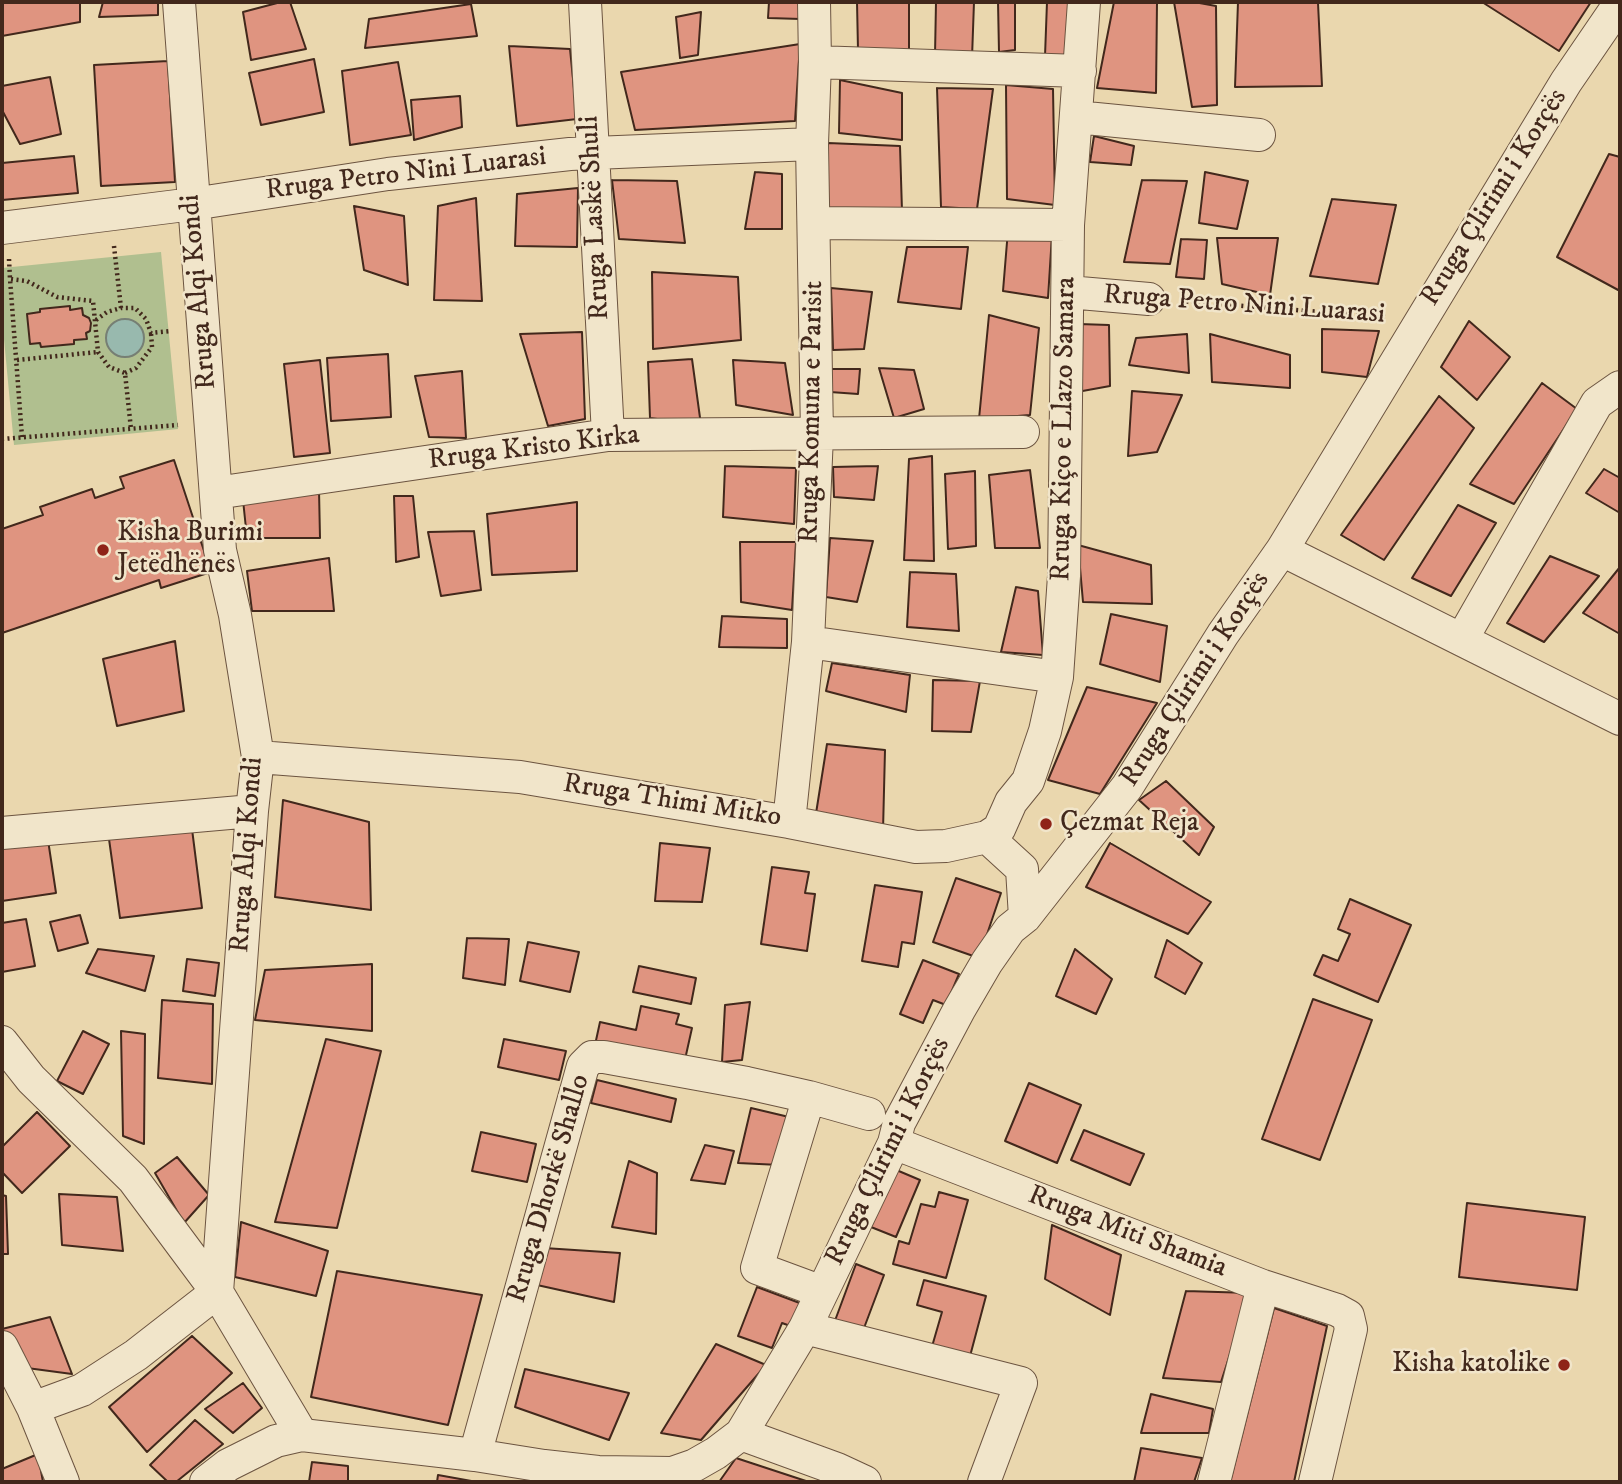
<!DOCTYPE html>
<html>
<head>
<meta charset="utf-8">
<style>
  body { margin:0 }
  #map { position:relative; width:1622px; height:1484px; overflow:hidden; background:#ead7ae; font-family:"IM FELL DW Pica",serif }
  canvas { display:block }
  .frame { position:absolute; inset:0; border:4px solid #42281c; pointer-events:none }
</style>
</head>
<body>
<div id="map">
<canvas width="1622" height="1484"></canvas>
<div class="frame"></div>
</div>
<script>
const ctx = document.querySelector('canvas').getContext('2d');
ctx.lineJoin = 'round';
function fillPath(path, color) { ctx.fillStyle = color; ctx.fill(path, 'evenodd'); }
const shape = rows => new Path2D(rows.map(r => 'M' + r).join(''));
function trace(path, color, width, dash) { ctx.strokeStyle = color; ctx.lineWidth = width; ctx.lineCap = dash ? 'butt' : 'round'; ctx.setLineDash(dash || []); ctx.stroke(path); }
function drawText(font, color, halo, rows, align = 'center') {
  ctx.font = font + ' "IM FELL DW Pica",serif'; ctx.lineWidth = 5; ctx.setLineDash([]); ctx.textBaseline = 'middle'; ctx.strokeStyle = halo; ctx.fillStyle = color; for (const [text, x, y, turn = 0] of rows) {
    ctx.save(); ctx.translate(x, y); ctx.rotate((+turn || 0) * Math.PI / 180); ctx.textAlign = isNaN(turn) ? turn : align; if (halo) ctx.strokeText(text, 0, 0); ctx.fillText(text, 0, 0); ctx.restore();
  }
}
fillPath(shape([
  [161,252,178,429,14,445,2,318,2,268]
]), '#b0bf8f');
const water = shape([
  '106 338a19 19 0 1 1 38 0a19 19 0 1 1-38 0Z'
]);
fillPath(water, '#98b9ae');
trace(water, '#767f74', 2);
const building = shape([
  [2,2,80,2,80,22,2,36,2,2],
  [103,2,158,2,158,15,99,17,103,2],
  [281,2,290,2,306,49,251,60,243,12,281,2],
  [769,2,802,2,801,19,768,18,769,2],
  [857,2,909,2,909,50,858,50,857,2],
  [936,2,974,2,972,58,935,55,936,2],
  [998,2,1015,2,1015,50,999,52,998,2],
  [1047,2,1070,2,1068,56,1045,56,1047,2],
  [1114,2,1157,2,1156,93,1097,88,1114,2],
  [1174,2,1194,2,1216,6,1217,105,1192,107,1174,2],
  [1238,2,1318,3,1322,86,1235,87,1238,2],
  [1482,2,1591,2,1559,51,1482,2],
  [471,4,477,36,365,48,369,19,471,4],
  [701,12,698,55,680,58,676,17,701,12],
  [800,44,795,121,635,130,621,72,800,44],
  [509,46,570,49,577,119,517,126,509,46],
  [314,59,324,112,261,125,249,73,314,59],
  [168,61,175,182,101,186,94,65,168,61],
  [398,62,411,135,350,145,342,71,398,62],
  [50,77,61,134,20,144,2,110,2,86,50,77],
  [840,80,902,93,902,140,839,133,840,80],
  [1006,85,1053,89,1055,205,1007,199,1006,85],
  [937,88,993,89,977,209,941,207,937,88],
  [460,96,462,127,414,140,411,100,460,96],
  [1094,136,1134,146,1131,165,1090,162,1094,136],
  [828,143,900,146,902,211,827,209,828,143],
  [1609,154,1620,157,1620,291,1557,257,1609,154],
  [74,156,78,193,2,200,2,163,74,156],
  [755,172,782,174,782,229,745,229,755,172],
  [1205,172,1248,181,1237,229,1199,223,1205,172],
  [612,180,677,181,685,243,619,239,612,180],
  [1142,180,1187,181,1170,264,1124,262,1142,180],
  [578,188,577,247,515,246,517,194,578,188],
  [476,198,482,301,434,300,438,206,476,198],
  [1332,199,1396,205,1378,284,1310,276,1332,199],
  [354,206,404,216,408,285,364,270,354,206],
  [1008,230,1052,235,1048,298,1003,291,1008,230],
  [1217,238,1278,238,1270,295,1222,284,1217,238],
  [1181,239,1207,240,1204,279,1176,277,1181,239],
  [907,247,968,247,961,309,898,302,907,247],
  [652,272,738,277,741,340,653,349,652,272],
  [831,288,872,292,864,349,833,350,831,288],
  [70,306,70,310,82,308,83,315,89,318,91,323,90,331,86,333,87,339,74,340,74,344,41,347,40,343,30,344,27,314,40,312,40,309,70,306],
  [989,315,1039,328,1030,415,979,419,989,315],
  [1469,321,1510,357,1477,400,1441,367,1469,321],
  [1079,324,1109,325,1110,386,1077,392,1079,324],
  [1322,329,1379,331,1367,377,1322,372,1322,329],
  [582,332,585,419,548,426,520,334,582,332],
  [1187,334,1189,373,1129,365,1136,338,1187,334],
  [1210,334,1290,355,1290,388,1212,382,1210,334],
  [388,354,391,417,331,421,327,358,388,354],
  [692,359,701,425,650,418,648,362,692,359],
  [320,360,330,453,294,457,284,364,320,360],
  [733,360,785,363,793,415,736,405,733,360],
  [879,368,914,370,924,409,894,418,879,368],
  [831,369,860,369,858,394,830,392,831,369],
  [462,371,466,438,429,437,415,376,462,371],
  [1542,383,1577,409,1514,504,1470,484,1542,383],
  [1132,391,1182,395,1157,452,1128,456,1132,391],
  [1439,396,1474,428,1384,560,1341,535,1439,396],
  [932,456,934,561,904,560,909,459,932,456],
  [174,460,211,572,161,588,159,580,2,633,2,529,43,515,40,507,92,489,95,498,124,488,120,477,174,460],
  [725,466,796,468,794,524,723,517,725,466],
  [878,466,874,500,834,497,833,467,878,466],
  [1604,469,1620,478,1620,513,1586,493,1604,469],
  [1030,470,1040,548,995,548,989,475,1030,470],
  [975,471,976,546,948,549,945,474,975,471],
  [319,490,320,538,247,538,243,500,319,490],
  [394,496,413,496,419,557,396,562,394,496],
  [577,502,577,571,492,575,487,514,577,502],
  [1458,505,1496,523,1451,596,1412,578,1458,505],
  [474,531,481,590,441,596,428,532,474,531],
  [830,538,873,541,857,602,826,597,830,538],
  [740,542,796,542,792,610,741,602,740,542],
  [1078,545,1151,565,1152,604,1083,602,1078,545],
  [1550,556,1599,576,1544,642,1507,623,1550,556],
  [329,558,334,611,252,611,247,571,329,558],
  [1620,567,1620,634,1583,613,1620,567],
  [910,572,956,574,959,631,907,627,910,572],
  [1016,587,1038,591,1043,655,1001,652,1016,587],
  [1111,614,1167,626,1160,682,1100,664,1111,614],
  [722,616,787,619,787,648,719,647,722,616],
  [175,641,184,711,117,726,103,659,175,641],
  [832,663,910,675,906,712,826,691,832,663],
  [933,680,980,681,971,732,932,731,933,680],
  [1087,687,1157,703,1100,794,1048,780,1087,687],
  [827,744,885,750,883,831,814,826,827,744],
  [1166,781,1214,827,1199,855,1139,800,1166,781],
  [283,800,369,822,371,910,275,897,283,800],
  [192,829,202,908,120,918,109,839,192,829],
  [48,840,56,893,2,901,2,848,48,840],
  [660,843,710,848,702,902,655,901,660,843],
  [1110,843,1211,902,1188,934,1086,887,1110,843],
  [772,867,809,872,805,893,815,894,807,951,761,944,772,867],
  [956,878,1001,893,979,958,933,942,956,878],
  [875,885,922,892,914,944,902,942,898,967,862,961,875,885],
  [1350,899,1411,925,1378,1002,1314,975,1323,955,1338,961,1350,934,1338,929,1350,899],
  [80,915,88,943,58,951,50,922,80,915],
  [26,919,35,966,2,972,2,923,26,919],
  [467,938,509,939,505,985,463,978,467,938],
  [1167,940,1202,963,1185,994,1155,977,1167,940],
  [528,942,579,952,570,992,520,981,528,942],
  [98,949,154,956,145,991,86,973,98,949],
  [1075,949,1112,979,1096,1014,1056,996,1075,949],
  [187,959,219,963,215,996,183,991,187,959],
  [923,960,959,974,946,1005,933,1000,923,1023,900,1014,923,960],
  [372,964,372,1031,255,1020,265,970,372,964],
  [639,966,696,978,691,1004,633,992,639,966],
  [1313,999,1372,1020,1320,1160,1262,1139,1313,999],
  [162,1000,213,1004,212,1084,158,1078,162,1000],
  [750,1002,742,1060,722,1062,725,1005,750,1002],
  [641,1006,679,1014,676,1024,692,1028,684,1064,595,1045,600,1022,636,1030,641,1006],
  [83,1031,109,1044,83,1094,57,1081,83,1031],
  [121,1031,145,1034,144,1144,123,1136,121,1031],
  [326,1039,381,1051,337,1228,275,1222,326,1039],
  [504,1039,566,1051,559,1080,498,1067,504,1039],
  [597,1080,676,1099,671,1122,591,1103,597,1080],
  [1029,1083,1081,1105,1057,1163,1005,1141,1029,1083],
  [751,1108,789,1117,780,1165,738,1163,751,1108],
  [37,1112,70,1146,22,1193,2,1172,2,1147,37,1112],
  [1084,1130,1144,1154,1130,1185,1071,1160,1084,1130],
  [481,1132,536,1144,527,1182,472,1171,481,1132],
  [705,1145,734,1151,725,1184,691,1180,705,1145],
  [177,1157,209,1195,184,1223,155,1173,177,1157],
  [629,1161,657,1173,656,1234,612,1227,629,1161],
  [894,1169,920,1180,896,1237,871,1227,894,1169],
  [939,1192,968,1200,946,1278,893,1264,899,1241,909,1244,921,1204,935,1207,939,1192],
  [59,1194,117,1197,123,1251,62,1245,59,1194],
  [2,1195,6,1196,8,1254,2,1254,2,1195],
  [1467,1203,1585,1217,1577,1290,1459,1277,1467,1203],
  [241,1222,328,1251,316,1296,235,1277,241,1222],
  [1052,1225,1121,1255,1110,1315,1045,1279,1052,1225],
  [544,1248,620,1253,614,1302,537,1285,544,1248],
  [856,1264,884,1275,861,1336,833,1326,856,1264],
  [337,1271,482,1295,448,1425,311,1397,337,1271],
  [924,1280,986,1296,969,1360,931,1350,942,1312,917,1305,924,1280],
  [757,1287,805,1305,796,1328,782,1323,772,1348,738,1336,757,1287],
  [1186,1291,1250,1293,1221,1382,1163,1378,1186,1291],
  [1274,1308,1327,1326,1294,1482,1230,1482,1274,1308],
  [50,1317,72,1374,27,1368,2,1329,50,1317],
  [192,1336,232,1373,147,1452,109,1407,192,1336],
  [716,1344,766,1365,701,1440,661,1433,716,1344],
  [525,1369,629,1393,609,1440,515,1407,525,1369],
  [243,1383,262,1408,233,1433,205,1409,243,1383],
  [1151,1394,1213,1409,1209,1433,1141,1433,1151,1394],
  [195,1420,223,1444,176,1482,168,1482,150,1465,195,1420],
  [1141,1448,1202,1458,1194,1482,1134,1482,1141,1448],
  [38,1454,43,1482,2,1482,2,1469,38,1454],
  [736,1458,809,1482,719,1482,736,1458],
  [312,1462,348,1466,348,1482,309,1482,312,1462],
  [438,1475,477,1482,437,1482,438,1475]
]);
fillPath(building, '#df9480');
trace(building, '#42281c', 2);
const street = shape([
  [585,2,608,435],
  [815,62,1080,71],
  [1076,117,1259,135],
  [814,223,1068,225],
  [2,228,193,204,388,174,570,154,812,144],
  [1068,292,1149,299],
  [216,493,608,435,1023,432],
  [1282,550,1620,719],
  [1462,639,1597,403,1620,387],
  [808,642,1057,677],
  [258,757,520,777,789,822,916,847,946,846,987,837,999,829,1011,802,1028,781,1045,731,1057,677,1064,576,1068,225,1084,2],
  [789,822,808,642,817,435,812,144,815,62,814,2],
  [2,833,252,811],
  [987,837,1022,869,1025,917],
  [2,1042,31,1079,133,1179,217,1292,302,1435],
  [809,1097,757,1268,822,1292],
  [894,1143,1263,1286,1337,1310,1348,1316,1351,1329,1315,1482],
  [805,1328,1021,1383,984,1482],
  [2,1347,33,1408,63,1482],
  [33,1408,82,1390,136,1355,217,1292,252,811,258,757,235,615,220,550,179,2],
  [741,1434,837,1469,865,1482],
  [475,1455,583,1066,592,1057,604,1057,747,1083,809,1097,869,1114],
  [206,1482,228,1465,276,1441,302,1435,475,1455,544,1466,598,1472,672,1473,695,1465,716,1453,741,1434,805,1328,894,1143,899,1123,959,1010,987,962,1010,929,1025,917,1127,787,1223,634,1282,550,1566,82,1620,3],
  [1214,1482,1263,1286]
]);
trace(street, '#6c5440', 34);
trace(shape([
  [114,246,121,308],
  [9,259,10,279],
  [1181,301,1385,317],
  [96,320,107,312,121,308,135,308,146,319,151,333,171,331],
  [17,360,98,352],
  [125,373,136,368,152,347,151,333],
  [22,437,10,279,27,281,57,297,93,301,98,352,109,367,125,373,131,429],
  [2,439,178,425]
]), '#42281c', 4.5, [2, 3.5]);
trace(street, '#f1e5ca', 32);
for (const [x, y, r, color] of [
  [103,550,7,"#8f2418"],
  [1046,824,7,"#8f2418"],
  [1564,1365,7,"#8f2418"]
]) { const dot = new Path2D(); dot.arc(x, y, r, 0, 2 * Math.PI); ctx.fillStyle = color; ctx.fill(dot); trace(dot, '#f1e5ca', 2.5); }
drawText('28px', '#42281c', '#f1e5ca', [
  ["Rruga Petro Nini Luarasi",406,175,-7],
  ["Rruga Çlirimi i Korçës",1495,198,-58],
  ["Rruga Laskë Shuli",596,218,-93],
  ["Rruga Alqi Kondi",200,292,-95],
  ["Rruga Petro Nini Luarasi",1244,306,4],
  ["Rruga Komuna e Parisit",813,412,-89],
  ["Rruga Kiço e Llazo Samara",1065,429,-89],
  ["Rruga Kristo Kirka",534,449,-7],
  ["Rruga Çlirimi i Korçës",1196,680,-57],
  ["Rruga Thimi Mitko",672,802,9],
  ["Rruga Alqi Kondi",248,855,-86],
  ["Rruga Çlirimi i Korçës",889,1152,-64],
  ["Rruga Dhorkë Shallo",550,1189,-74],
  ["Rruga Miti Shamia",1127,1233,21]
]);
drawText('28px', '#42281c', '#f1e5ca', [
  ["Kisha Burimi",117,534],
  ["Jetëdhënës",117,566],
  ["Çezmat Reja",1060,824],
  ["Kisha katolike",1550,1365,"right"]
], 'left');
</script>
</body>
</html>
